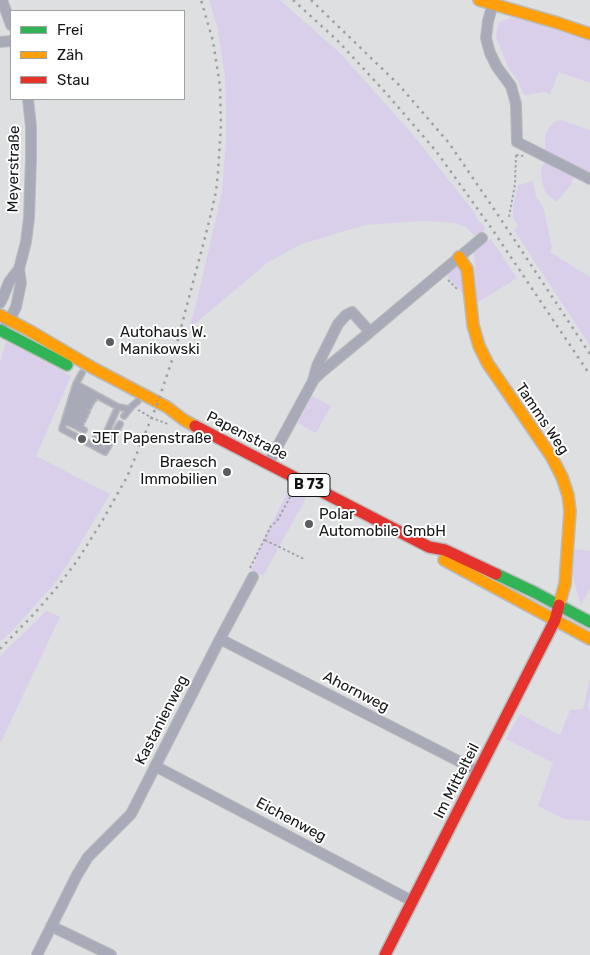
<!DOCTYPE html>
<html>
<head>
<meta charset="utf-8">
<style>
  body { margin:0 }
  #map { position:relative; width:590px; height:955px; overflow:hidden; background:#dedfe0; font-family:Rubik,sans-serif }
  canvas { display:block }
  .legend { position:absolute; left:10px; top:10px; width:175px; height:90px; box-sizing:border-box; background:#fff; border:1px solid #a1a2a2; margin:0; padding:6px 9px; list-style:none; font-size:15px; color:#151617 }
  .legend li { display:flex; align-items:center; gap:10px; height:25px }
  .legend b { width:25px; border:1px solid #a1a2a2 }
</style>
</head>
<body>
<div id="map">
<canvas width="590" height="955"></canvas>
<ul class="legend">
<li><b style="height:6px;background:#30b455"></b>Frei</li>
<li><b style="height:6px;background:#ff9f0a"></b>Zäh</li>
<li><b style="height:6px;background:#e5322d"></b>Stau</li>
</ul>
</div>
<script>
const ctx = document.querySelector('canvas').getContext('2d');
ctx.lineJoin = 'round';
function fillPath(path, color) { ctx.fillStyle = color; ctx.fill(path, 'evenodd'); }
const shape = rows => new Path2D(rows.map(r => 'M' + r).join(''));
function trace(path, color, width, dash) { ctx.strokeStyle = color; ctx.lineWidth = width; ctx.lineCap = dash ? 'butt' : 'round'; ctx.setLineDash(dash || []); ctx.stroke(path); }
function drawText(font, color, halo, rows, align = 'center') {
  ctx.font = font + ' Rubik,sans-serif'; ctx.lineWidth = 4; ctx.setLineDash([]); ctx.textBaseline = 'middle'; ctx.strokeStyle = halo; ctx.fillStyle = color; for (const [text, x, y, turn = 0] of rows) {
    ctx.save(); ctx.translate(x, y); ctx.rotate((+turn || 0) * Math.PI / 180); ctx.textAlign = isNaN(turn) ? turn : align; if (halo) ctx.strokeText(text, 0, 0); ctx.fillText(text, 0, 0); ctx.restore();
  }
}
fillPath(shape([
  [209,0,280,0,342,55,414,136,474,212,478,220,484,226,485,230,476,237,466,227,454,223,439,222,423,221,365,225,302,244,268,262,189,329,198,297,222,191,226,140,226,110,225,76,217,26],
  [512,17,590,40,590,83,559,72,550,95,545,92,524,95,518,81,508,67,496,37,498,23],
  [561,120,590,130,590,173,545,150,545,137,548,129,554,122],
  [545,162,549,163,574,176,571,185,556,202,546,193,542,182,541,173,542,166],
  [533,181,536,196,544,210,552,247,550,252,590,277,590,346,514,230,518,225,513,218,513,207,518,185],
  [491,239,517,278,477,303,474,254,476,249],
  [453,267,458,267,462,271,466,297,445,274],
  [6,342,71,376,36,456,110,494,71,559,55,583,12,631,0,642,0,362],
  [312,396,331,406,316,433,298,423],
  [289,489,306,498,263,576,251,570,256,560,254,559],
  [574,549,590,551,590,588,581,605,576,589,573,574],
  [46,611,60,617,1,742,0,741,0,656],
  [590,678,590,697,588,704,590,712,590,821,564,819,538,806,553,763,506,739,520,714,560,735,570,710,583,709]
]), '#dacfeb');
const lane = shape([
  [82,373,76,384,62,429,105,452,120,424],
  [76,384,118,407,129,409],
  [75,389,94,399],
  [74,393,91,403],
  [72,398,89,407],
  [71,402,87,412],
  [69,407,85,416],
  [68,412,83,420],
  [66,416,81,424,79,428],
  [124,416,132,406,138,401],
  [65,421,84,430],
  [96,436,104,439],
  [99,449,118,407]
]);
const street = shape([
  [2,0,11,25],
  [493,4,488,21,486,38,490,53,497,67,511,86,516,104,517,142,590,179],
  [0,42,11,41],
  [0,303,4,295,9,282,19,269],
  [6,322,12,315,16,307,21,283,19,269,26,242,29,218,31,158,31,127,28,99],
  [313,380,324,370,370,332],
  [268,464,313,381,317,366,338,324,346,315,352,312,370,332,482,238],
  [220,639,478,771],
  [155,766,412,901],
  [51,926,111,955],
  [37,955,77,875,88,857,131,814,220,639,253,577]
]);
const fast = shape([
  [0,330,67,365],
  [496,574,534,592,590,622]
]);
const slow = shape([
  [479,0,558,23,590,34],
  [459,257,467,269,473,325,479,346,488,364,551,456,562,477,568,495,570,511,565,584,559,605],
  [0,315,30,331,93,368,167,407,184,420,195,426],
  [444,560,590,639]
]);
const jam = shape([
  [195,426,429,547,445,550,496,574],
  [385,955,555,620,559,605]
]);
trace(lane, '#babbbc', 8);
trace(street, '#babbbc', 12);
trace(fast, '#babbbc', 14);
trace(slow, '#babbbc', 14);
trace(jam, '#babbbc', 14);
trace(shape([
  [516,155,524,156],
  [509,217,515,184,516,155],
  [448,280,457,289],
  [138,410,152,418,168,424],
  [265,540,304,559],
  [250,568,271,526,277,521,294,490]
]), '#a2a4ac', 2, [2.5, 2.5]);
trace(lane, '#a8aab8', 5);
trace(street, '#a8aab8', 10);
trace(fast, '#30b455', 11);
trace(slow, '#ff9f0a', 11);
trace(jam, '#e5322d', 11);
trace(shape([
  [293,0,337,40,386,93,436,151,492,229,590,375],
  [311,0,399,85,449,143,496,212,590,354],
  [0,649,34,614,58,586,77,561,101,523,127,477,137,453,158,402,174,354,208,226,216,192,218,172,221,125,220,86,213,41,201,0]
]), '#9e9fa5', 2.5, [2.5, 5]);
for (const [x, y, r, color] of [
  [110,342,5,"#5b5c5d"],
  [82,439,5,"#5b5c5d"],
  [227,472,5,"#5b5c5d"],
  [309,524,5,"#5b5c5d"]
]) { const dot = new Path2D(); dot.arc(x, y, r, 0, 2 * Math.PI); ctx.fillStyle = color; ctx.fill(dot); trace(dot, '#fff', 2); }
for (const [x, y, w] of [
  [309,485,42]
]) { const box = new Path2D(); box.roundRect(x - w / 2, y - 11.5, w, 23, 4); ctx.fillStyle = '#fff'; ctx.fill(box); trace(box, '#151617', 1); }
drawText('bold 14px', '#151617', null, [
  ["B 73",309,485]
]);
drawText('15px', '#151617', '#fff', [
  ["Meyerstraße",14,169,-89],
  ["Tamms Weg",542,419,56],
  ["Papenstraße",247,436,27],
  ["Ahornweg",356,692,27],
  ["Kastanienweg",162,720,-63],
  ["Im Mittelteil",457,781,-63],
  ["Eichenweg",291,820,28]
]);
drawText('15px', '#151617', '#fff', [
  ["Autohaus W.",120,333],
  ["Manikowski",120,350],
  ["JET Papenstraße",92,439],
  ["Braesch",217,463,"right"],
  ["Immobilien",217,480,"right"],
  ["Polar",319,515],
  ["Automobile GmbH",319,532]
], 'left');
</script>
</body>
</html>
